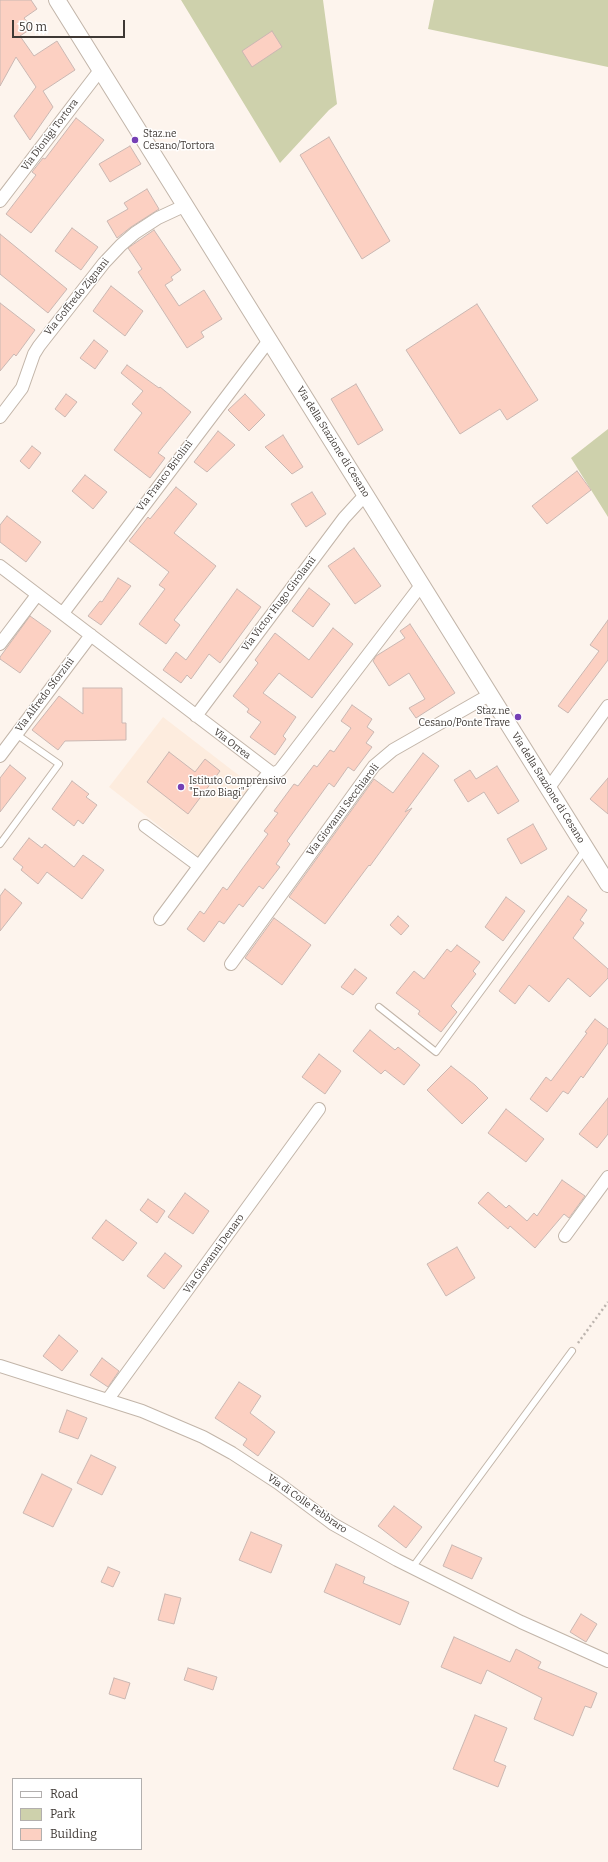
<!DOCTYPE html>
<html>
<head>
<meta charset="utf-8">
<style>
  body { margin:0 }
  #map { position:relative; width:608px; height:1862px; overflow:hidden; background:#fdf4ed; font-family:Bitter,serif }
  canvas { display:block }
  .legend { position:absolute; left:12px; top:1778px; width:130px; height:72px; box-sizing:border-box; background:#fff; border:1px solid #b2afae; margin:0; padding:5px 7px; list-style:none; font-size:12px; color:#3e3834 }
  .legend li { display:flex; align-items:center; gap:8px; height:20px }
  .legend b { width:20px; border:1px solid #b2afae }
  .scale { position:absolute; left:12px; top:20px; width:113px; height:18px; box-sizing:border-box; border:2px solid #3e3834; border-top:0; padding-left:5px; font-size:12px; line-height:14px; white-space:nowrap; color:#3e3834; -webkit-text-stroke:3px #fff; paint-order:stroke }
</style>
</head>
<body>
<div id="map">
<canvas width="608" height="1862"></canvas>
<ul class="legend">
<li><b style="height:5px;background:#fff"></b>Road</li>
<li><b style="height:11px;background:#ced1ac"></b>Park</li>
<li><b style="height:11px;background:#fcd0c2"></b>Building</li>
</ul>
<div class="scale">50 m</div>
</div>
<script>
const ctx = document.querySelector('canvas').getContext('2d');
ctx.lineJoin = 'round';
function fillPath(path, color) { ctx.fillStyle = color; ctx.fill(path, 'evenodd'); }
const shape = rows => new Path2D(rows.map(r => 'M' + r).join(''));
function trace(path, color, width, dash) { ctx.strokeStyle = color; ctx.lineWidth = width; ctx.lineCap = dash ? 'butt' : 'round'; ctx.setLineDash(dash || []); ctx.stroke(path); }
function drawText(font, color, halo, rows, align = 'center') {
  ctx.font = font + ' Bitter,serif'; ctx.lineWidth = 3; ctx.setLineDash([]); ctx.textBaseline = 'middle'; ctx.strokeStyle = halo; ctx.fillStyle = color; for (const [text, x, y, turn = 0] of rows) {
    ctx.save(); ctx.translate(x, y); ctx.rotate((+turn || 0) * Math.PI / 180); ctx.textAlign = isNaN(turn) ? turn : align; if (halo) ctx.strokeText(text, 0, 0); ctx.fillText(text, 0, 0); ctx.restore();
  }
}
fillPath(shape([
  [163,717,254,787,199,857,109,787]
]), '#fdecde');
fillPath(shape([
  [181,0,323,0,337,104,329,110,280,163],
  [434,0,608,0,608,67,428,29],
  [608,429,608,517,571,458]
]), '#ced1ac');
const building = shape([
  [0,0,31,0,37,9,24,18,32,28,20,36,34,56,57,41,75,70,43,91,53,107,30,140,14,116,36,87,16,57,0,86,0,0],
  [272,31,282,47,252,67,242,51,272,31],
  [76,118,104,140,31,233,6,214,36,175,32,172,43,158,45,159,76,118],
  [329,137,390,241,362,259,300,155,329,137],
  [130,146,141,164,110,182,99,164,130,146],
  [147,189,159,209,131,227,117,238,107,221,128,209,124,203,147,189],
  [72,228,98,247,81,270,55,251,72,228],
  [154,230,181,270,171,277,173,280,165,285,179,306,204,290,222,319,201,332,204,337,187,348,138,272,142,269,128,248,154,230],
  [0,234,67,289,48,313,0,274,0,234],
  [111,286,143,311,125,336,93,311,111,286],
  [0,303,35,330,16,356,14,354,0,371,0,303],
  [477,304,538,400,507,420,500,409,460,434,406,350,477,304],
  [94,340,108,351,95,369,80,358,94,340],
  [127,365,159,388,160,387,191,412,158,453,165,458,150,478,114,450,142,413,132,404,143,391,121,373,127,365],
  [356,384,383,430,358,445,331,399,356,384],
  [66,394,77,402,65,417,55,409,66,394],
  [245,394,265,415,249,431,228,410,245,394],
  [218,431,235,445,207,472,194,462,218,431],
  [283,435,303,467,292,474,265,447,283,435],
  [32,446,41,453,29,469,20,461,32,446],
  [577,471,591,490,547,524,532,506,577,471],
  [85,475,107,492,93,509,72,491,85,475],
  [176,487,197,504,174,533,216,566,174,620,180,625,166,644,139,624,165,589,159,585,169,572,129,541,148,517,150,519,176,487],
  [312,492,326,514,306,527,291,504,312,492],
  [7,516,41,542,26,562,0,542,0,525,7,516],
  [354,548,381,586,355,604,328,566,354,548],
  [118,578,131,586,101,625,88,616,100,601,102,602,118,578],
  [309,588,330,604,313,627,292,611,309,588],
  [237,589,261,607,220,663,209,654,191,679,187,675,181,683,163,670,176,652,186,660,237,589],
  [30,616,51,631,20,673,0,659,0,657,30,616],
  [608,620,608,660,568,713,558,706,599,651,590,645,608,620],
  [410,624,455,693,416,718,409,708,425,699,409,673,389,686,373,661,376,656,405,638,400,631,410,624],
  [333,628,353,644,312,698,279,673,263,693,296,717,283,736,286,739,275,755,250,737,261,722,247,712,249,709,233,696,258,663,255,660,275,633,309,660,333,628],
  [83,688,122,688,122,723,126,723,126,740,65,741,58,750,32,730,59,696,83,714,83,688],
  [352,705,372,719,367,727,374,732,366,743,372,747,354,771,348,767,334,787,329,783,287,841,290,844,276,864,280,867,263,889,259,886,243,907,239,904,224,924,219,921,204,942,187,929,200,911,204,914,223,887,227,890,242,869,268,834,264,831,278,813,274,811,294,784,298,786,314,765,317,767,330,750,334,752,351,728,341,721,352,705],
  [169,752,195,772,205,759,220,771,188,814,147,782,169,752],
  [423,753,439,766,405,812,412,808,370,866,369,865,325,924,289,897,374,779,393,793,423,753],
  [10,765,26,778,0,812,0,778,10,765],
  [497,766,519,801,498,814,484,792,468,802,454,780,470,770,476,779,497,766],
  [608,778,608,814,590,799,608,778],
  [72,781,89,794,86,797,97,805,83,824,78,820,74,826,52,809,72,781],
  [533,824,547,849,521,864,507,839,533,824],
  [29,838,42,848,45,844,74,867,83,855,104,870,82,899,47,872,38,884,21,870,23,867,13,859,29,838],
  [5,889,22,903,0,931,0,896,5,889],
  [568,896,587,910,580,920,584,923,573,938,608,969,608,978,590,997,568,978,549,1002,529,985,515,1004,499,991,568,896],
  [506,897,525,911,503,941,485,927,506,897],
  [398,916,409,926,401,935,390,925,398,916],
  [274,918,311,945,282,985,245,958,274,918],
  [457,945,480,962,473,971,476,974,451,1006,457,1012,441,1032,418,1014,420,1011,396,993,414,971,424,979,447,949,451,952,457,945],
  [355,969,367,978,353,995,341,987,355,969],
  [595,1019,608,1029,608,1043,583,1078,581,1076,568,1094,563,1091,547,1112,530,1099,546,1077,551,1081,587,1033,585,1032,595,1019],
  [370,1030,395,1050,398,1047,420,1065,404,1085,385,1070,381,1074,353,1051,370,1030],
  [319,1054,341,1071,325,1094,302,1077,319,1054],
  [451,1066,475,1085,488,1098,462,1124,427,1090,451,1066],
  [608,1098,608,1134,597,1148,579,1134,608,1098],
  [506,1109,544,1139,526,1162,488,1133,506,1109],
  [562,1180,585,1196,569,1218,564,1214,535,1248,510,1226,508,1229,478,1203,488,1192,506,1208,509,1205,527,1221,534,1213,537,1216,562,1180],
  [185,1193,209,1211,193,1234,168,1217,185,1193],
  [148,1199,165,1211,157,1223,140,1210,148,1199],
  [106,1220,137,1243,123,1261,92,1238,106,1220],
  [457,1247,475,1278,446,1296,427,1264,457,1247],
  [165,1253,182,1266,164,1289,147,1276,165,1253],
  [59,1335,78,1351,62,1371,43,1356,59,1335],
  [102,1358,119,1371,108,1387,90,1375,102,1358],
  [239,1382,261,1396,250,1413,275,1432,258,1456,243,1445,247,1439,215,1418,239,1382],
  [67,1410,87,1418,78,1439,59,1432,67,1410],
  [91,1455,116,1467,102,1495,77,1483,91,1455],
  [42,1474,72,1489,53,1527,23,1513,42,1474],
  [394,1506,422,1527,406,1548,378,1526,394,1506],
  [251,1532,282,1545,271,1573,239,1560,251,1532],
  [452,1545,482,1558,472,1579,443,1566,452,1545],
  [336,1564,365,1577,363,1583,409,1602,400,1625,324,1592,336,1564],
  [108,1567,120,1572,113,1587,101,1582,108,1567],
  [165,1594,181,1598,174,1624,158,1620,165,1594],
  [581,1614,597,1624,586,1642,570,1632,581,1614],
  [454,1637,510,1662,516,1649,541,1662,538,1668,597,1693,591,1708,585,1706,573,1736,534,1719,542,1698,487,1670,481,1684,441,1667,454,1637],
  [188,1668,217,1677,213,1690,184,1680,188,1668],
  [114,1678,130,1683,125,1699,109,1694,114,1678],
  [475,1715,507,1728,494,1761,506,1766,498,1787,453,1769,475,1715]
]);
fillPath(building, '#fcd0c2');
trace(building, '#cab7b2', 1);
const lane = shape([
  [0,844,59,764,16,734],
  [379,1007,436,1052,585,850],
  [412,1568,572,1351]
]);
const street = shape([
  [0,201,101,69],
  [0,417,22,388,34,354,39,346,104,263,121,245,135,233,158,218,186,205],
  [0,566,273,774,280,770,422,584],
  [63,613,270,339],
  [0,644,37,595],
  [196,716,344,518,366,494],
  [0,756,91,635],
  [548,789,608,706],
  [145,826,199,866],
  [160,919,269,772],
  [231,964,374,766,393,750,491,694],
  [565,1236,608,1177],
  [0,1366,142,1411,203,1437,232,1453,278,1483,333,1524,397,1560,521,1622,608,1661],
  [108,1399,319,1109]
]);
const secondary = shape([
  [57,0,608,884]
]);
trace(lane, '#c2b5a9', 8);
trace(street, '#c2b5a9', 14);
trace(secondary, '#c2b5a9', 18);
trace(shape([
  [578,1343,608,1302]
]), '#bcb4ae', 2.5, [2, 3]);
trace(lane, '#fff', 6);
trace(street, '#fff', 12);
trace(secondary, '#fff', 16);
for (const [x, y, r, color] of [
  [135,140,4,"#753fb5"],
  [518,717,4,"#753fb5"],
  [181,787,4,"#753fb5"]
]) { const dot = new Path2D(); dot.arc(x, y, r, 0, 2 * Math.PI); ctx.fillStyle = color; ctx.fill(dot); trace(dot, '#fff', 1.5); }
drawText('10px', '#3e3834', '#fff', [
  ["Staz.ne",143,134],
  ["Cesano/Tortora",143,146],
  ["Staz.ne",510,711,"right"],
  ["Cesano/Ponte Trave",510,723,"right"],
  ["Istituto Comprensivo",189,781],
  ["\"Enzo Biagi\"",189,793]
], 'left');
drawText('10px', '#3e3834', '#fff', [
  ["Via Dionigi Tortora",50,135,-53],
  ["Via Goffredo Zignani",77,297,-51],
  ["Via della Stazione di Cesano",333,442,58],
  ["Via Franco Briolini",165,476,-53],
  ["Via Victor Hugo Girolami",279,604,-53],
  ["Via Alfredo Sforzini",45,695,-53],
  ["Via Orrea",232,744,37],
  ["Via della Stazione di Cesano",548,788,58],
  ["Via Giovanni Secchiaroli",343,810,-53],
  ["Via Giovanni Denaro",214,1254,-54],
  ["Via di Colle Febbraro",307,1504,35]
]);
</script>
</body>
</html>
